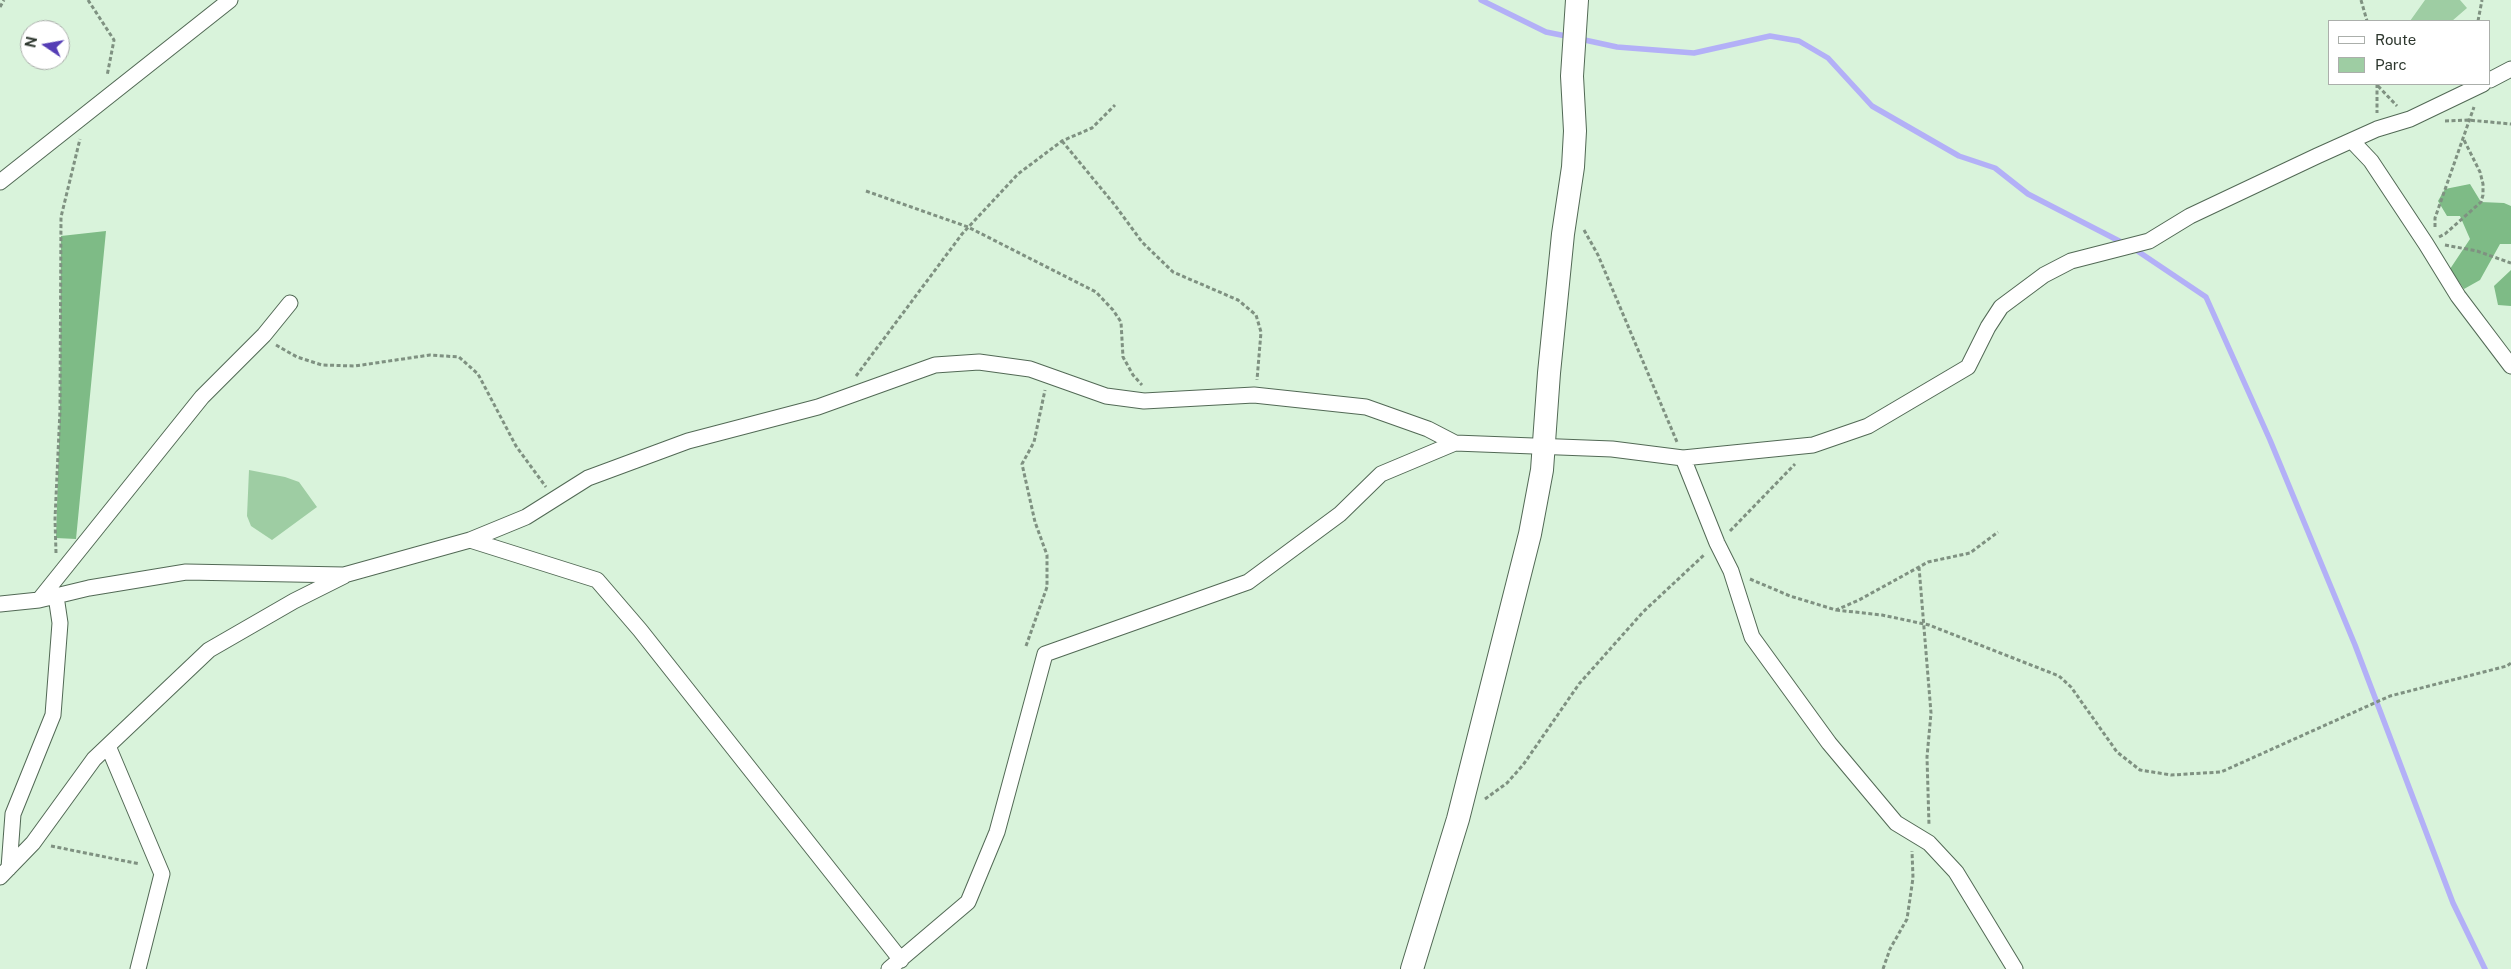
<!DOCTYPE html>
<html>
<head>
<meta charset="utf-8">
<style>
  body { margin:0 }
  #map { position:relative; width:2511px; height:969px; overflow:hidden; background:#d9f3db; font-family:"Public Sans",sans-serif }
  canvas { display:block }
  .legend { position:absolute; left:2328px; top:20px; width:162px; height:65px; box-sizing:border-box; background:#fff; border:1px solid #abafab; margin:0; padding:6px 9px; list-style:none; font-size:15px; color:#2d372e }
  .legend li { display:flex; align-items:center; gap:10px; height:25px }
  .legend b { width:25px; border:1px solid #abafab }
  .north { position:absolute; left:20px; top:20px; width:50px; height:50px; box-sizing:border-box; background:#fff; border:1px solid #abafab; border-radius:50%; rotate:282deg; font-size:14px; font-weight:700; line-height:20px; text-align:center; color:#2d372e }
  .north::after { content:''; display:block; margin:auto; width:18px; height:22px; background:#553db5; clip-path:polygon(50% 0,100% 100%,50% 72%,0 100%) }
</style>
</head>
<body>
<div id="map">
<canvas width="2511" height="969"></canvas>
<ul class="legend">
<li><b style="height:6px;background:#fff"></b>Route</li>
<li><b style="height:14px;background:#9ecda3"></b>Parc</li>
</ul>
<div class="north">N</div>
</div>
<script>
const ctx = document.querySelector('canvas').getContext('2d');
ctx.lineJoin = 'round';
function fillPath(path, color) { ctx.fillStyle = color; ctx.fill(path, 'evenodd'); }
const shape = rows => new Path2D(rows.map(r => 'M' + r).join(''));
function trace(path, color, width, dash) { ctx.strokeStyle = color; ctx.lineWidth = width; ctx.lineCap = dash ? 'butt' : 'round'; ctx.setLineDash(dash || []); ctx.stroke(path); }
fillPath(shape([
  [2425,0,2460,0,2467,8,2452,21,2410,21],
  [249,470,285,477,299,482,317,507,272,540,251,526,247,516]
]), '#9ecda3');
fillPath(shape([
  [2470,184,2481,202,2504,203,2511,206,2511,244,2500,244,2480,280,2464,289,2450,269,2470,239,2460,216,2447,216,2438,201,2445,189],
  [106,231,76,539,56,538,60,410,61,236],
  [2511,270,2511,306,2498,305,2494,286]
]), '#7ebb86');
trace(shape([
  [1481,0,1546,32,1571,37],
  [1580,39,1617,47,1694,53,1770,36,1799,41,1828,58,1872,106,1959,156,1995,168,2028,194,2125,244],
  [2133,248,2206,297,2270,440,2355,645,2453,903,2485,969]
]), '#b3b0f7', 5.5);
const street = shape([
  [2490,80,2511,69],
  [2352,141,2371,161,2426,244,2458,296,2511,366],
  [0,182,230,0],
  [1683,458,1717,543,1731,571,1752,637,1829,743,1896,823,1929,843,1956,872,2015,969],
  [470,540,597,580,640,630,901,960],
  [39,600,202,397,264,335,290,303],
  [0,604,39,600,89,588,186,572,344,575,470,540,526,517,588,478,688,441,818,407,935,365,979,362,1030,369,1106,396,1144,401,1254,395,1366,407,1428,429,1455,443,1612,449,1683,458,1813,445,1868,426,1968,367,1988,327,2001,307,2044,275,2071,261,2149,241,2190,216,2317,156,2377,129,2410,119,2483,84],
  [108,746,162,874,138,969],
  [9,868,13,814,53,715,60,623,56,596],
  [0,877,33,843,94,759,209,650,294,601,344,576],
  [889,969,968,902,997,832,1045,654,1248,582,1340,514,1381,474,1455,443]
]);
const secondary = shape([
  [1412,969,1458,819,1530,534,1542,470,1549,373,1563,234,1573,167,1575,131,1572,76,1577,0]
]);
trace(street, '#526955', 17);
trace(secondary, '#526955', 24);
trace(shape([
  [88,0,114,40,107,76],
  [2361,0,2367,21],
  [0,7,4,0],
  [2478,21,2482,0],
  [2377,84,2377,113],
  [2378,86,2397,106],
  [2445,121,2468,120,2511,124],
  [1062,141,1114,204,1142,242,1173,272,1238,300,1256,315,1261,332,1257,380],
  [866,191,968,227,1096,292,1113,310,1121,322,1123,357,1133,375,1142,385],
  [2435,227,2435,218,2474,107],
  [1584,230,1598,255,1677,442],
  [2439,237,2445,234,2481,202,2483,195,2483,184,2480,172,2463,138],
  [2445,245,2477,251,2511,263],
  [276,345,297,357,322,365,355,366,430,355,459,357,478,374,516,446,546,487],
  [856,376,962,234,1018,174,1062,141,1092,128,1115,105],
  [1730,531,1795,464],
  [56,553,55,519,60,410,61,217,80,139],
  [1919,567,1931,713,1927,757,1929,825],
  [1750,579,1790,596,1836,610,1859,600,1928,562,1970,553,1998,532],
  [1836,610,1882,615,1929,625,2059,676,2071,687,2117,752,2140,770,2171,775,2221,772,2390,696,2507,666,2511,663],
  [1026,646,1047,587,1047,555,1035,522,1022,464,1034,442,1045,390],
  [1485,799,1507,783,1523,765,1579,684,1643,612,1705,554],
  [51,846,140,864],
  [1883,969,1890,949,1907,919,1913,878,1912,851]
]), '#7f9181', 3, [4, 2.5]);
trace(street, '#fff', 15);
trace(secondary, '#fff', 22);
</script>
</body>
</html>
